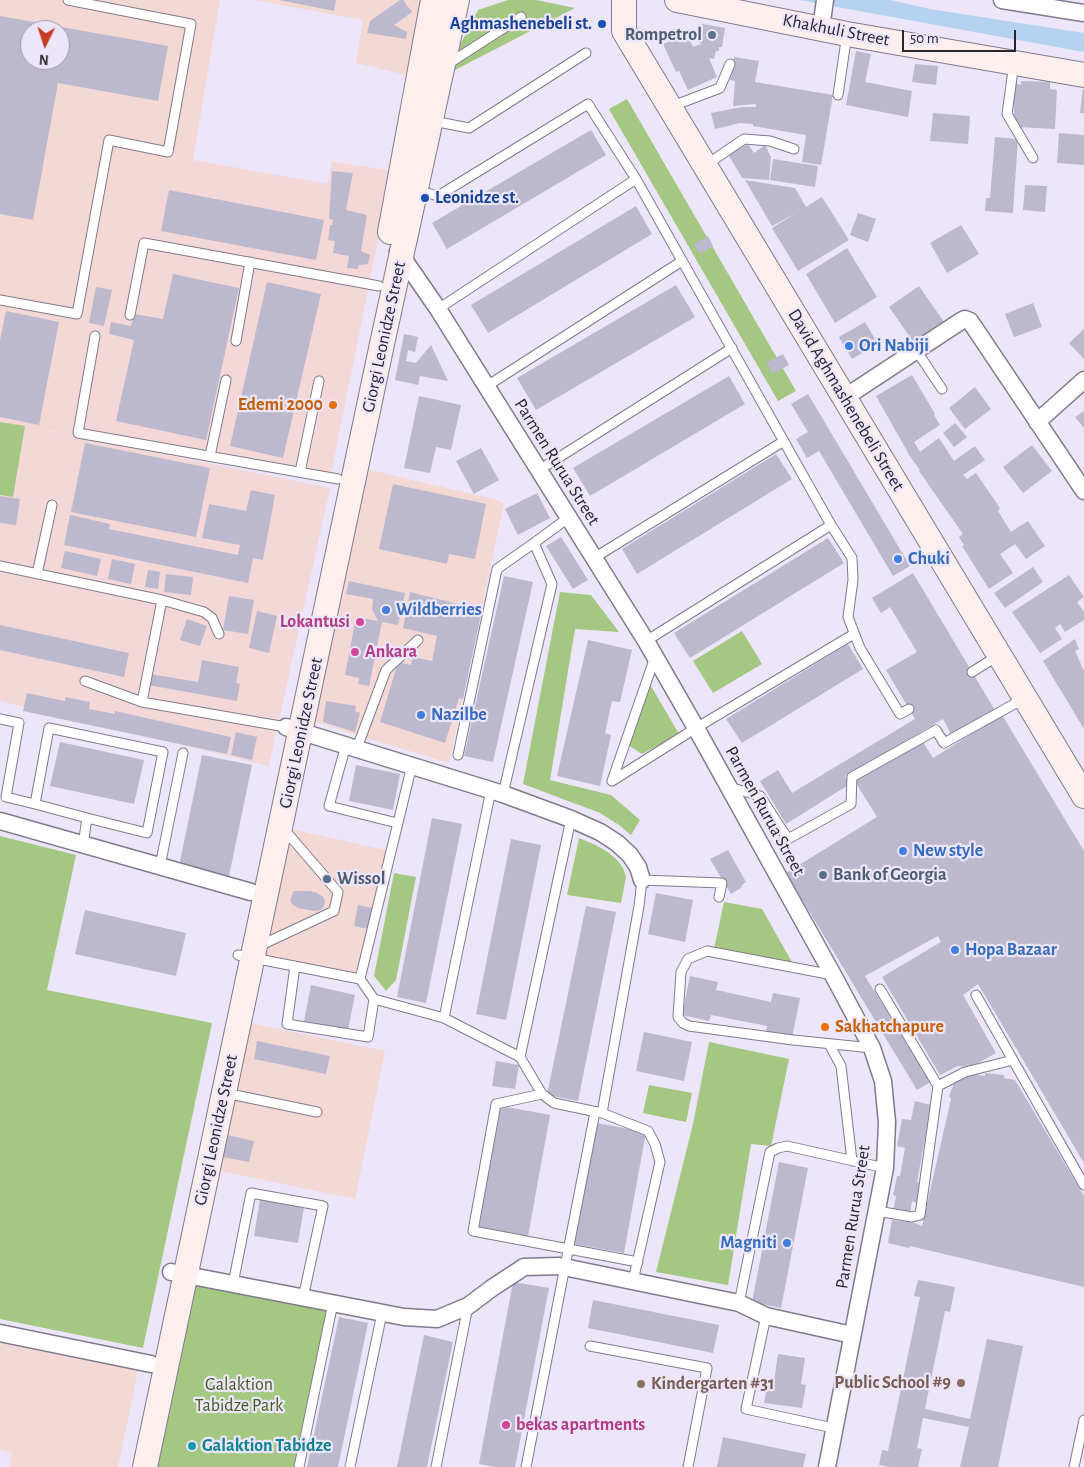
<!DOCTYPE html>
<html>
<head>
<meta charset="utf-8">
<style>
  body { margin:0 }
  #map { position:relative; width:1084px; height:1467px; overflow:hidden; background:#ede5fa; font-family:"Alegreya Sans",sans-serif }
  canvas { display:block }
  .north { position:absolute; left:20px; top:20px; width:50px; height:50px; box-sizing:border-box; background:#ede5fa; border:1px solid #9e98a8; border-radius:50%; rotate:184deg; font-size:14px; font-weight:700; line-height:20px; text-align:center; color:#28252d }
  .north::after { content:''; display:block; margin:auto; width:18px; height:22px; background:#c73b22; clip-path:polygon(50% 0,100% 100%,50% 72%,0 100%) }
  .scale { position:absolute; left:902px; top:30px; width:114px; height:22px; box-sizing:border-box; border:2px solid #28252d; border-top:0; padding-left:6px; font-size:15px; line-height:18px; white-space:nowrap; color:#28252d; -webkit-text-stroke:4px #ede5fa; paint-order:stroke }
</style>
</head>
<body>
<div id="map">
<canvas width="1084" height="1467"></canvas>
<div class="north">N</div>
<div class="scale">50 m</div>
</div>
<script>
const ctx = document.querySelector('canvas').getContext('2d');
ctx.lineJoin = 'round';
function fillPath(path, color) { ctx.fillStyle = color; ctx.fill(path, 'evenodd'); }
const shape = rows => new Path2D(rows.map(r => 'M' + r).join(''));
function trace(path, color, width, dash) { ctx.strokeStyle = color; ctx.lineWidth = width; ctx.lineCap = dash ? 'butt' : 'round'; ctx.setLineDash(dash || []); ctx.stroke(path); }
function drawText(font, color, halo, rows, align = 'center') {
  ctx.font = font + ' "Alegreya Sans",sans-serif'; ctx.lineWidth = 4.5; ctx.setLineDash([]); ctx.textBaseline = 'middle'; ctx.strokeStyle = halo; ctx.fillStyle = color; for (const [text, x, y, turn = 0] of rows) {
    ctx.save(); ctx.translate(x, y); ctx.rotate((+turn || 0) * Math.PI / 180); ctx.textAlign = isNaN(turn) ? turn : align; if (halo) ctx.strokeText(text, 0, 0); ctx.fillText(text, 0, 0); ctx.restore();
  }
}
fillPath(shape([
  [0,0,220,0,193,160,183,190,139,183,109,328,78,323,59,432,0,422],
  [30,30,60,30,60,60,30,60],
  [254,0,424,0,411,76,356,63,363,20],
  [366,469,497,500,504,503,449,763,308,720],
  [286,828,386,850,359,975,258,953],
  [245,1022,385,1051,355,1199,216,1170],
  [0,1343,138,1371,118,1467,10,1467,12,1453,0,1450]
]), '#f3d8d4');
fillPath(shape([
  [193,160,328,184,332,161,392,171,331,474,61,433,330,488,269,766,0,701,0,495,13,497,25,426,59,433,78,322,109,328,139,182,183,190]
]), '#f3d8d7');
fillPath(shape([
  [508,0,536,0,575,8,453,71,458,49,478,10],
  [627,99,796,391,778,401,609,109],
  [0,422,25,426,13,497,0,495],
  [560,592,591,595,619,632,575,629,550,780,611,795,640,820,631,835,619,825,600,813,523,784],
  [742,631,762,664,713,693,693,661],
  [651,686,679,734,642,754,628,745,648,687],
  [0,836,76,855,47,990,212,1023,143,1348,0,1319],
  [579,838,596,845,609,853,618,861,623,868,626,877,621,903,567,895],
  [394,873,416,877,396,980,386,991,374,976],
  [724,902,762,909,793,964,714,949],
  [709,1042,789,1059,771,1146,751,1144,728,1285,656,1272,693,1124],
  [649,1085,692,1093,686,1122,643,1113],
  [191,1281,328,1307,296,1467,152,1467]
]), '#a4c782');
fillPath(shape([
  [799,0,890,0,930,9,1084,33,1084,52]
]), '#b5d3f0');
fillPath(shape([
  [279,0,336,0,334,11],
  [400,0,403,0,412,12,394,25,407,32,406,39,367,33,370,21],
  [0,16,168,46,158,101,58,83,33,220,0,214],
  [30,30,60,30,60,60,30,60],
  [702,24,725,28,722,47,719,47,719,51,716,51,714,59,709,58,717,77,688,90,679,71,676,72,663,44,684,36,685,39,689,38,693,47,701,44,701,43,699,43],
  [856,51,871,54,865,82,912,91,908,117,846,105],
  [734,57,759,61,755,82,833,95,821,165,802,162,806,135,753,126,753,124,740,123,715,129,711,113,742,107,756,107,756,104,733,106,735,81,730,80],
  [915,64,938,66,936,85,912,82],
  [1021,81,1050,82,1050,89,1057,90,1055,129,1016,127,1014,116,1013,83,1021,85],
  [1083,89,1084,89,1084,113,1080,113],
  [933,113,970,116,968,144,930,141],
  [591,130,606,155,447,249,432,223],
  [1059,133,1084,135,1084,165,1057,163],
  [995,137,1018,139,1013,213,985,211,986,198,990,198],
  [748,144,754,153,765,145,771,157,769,180,742,178,728,154],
  [773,159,818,166,815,187,770,180],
  [332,171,353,173,346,210,367,215,361,251,370,255,368,264,359,265,358,269,347,268,349,256,333,253,335,241,328,240,330,225,332,225,333,220,329,219],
  [745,180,795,188,806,207,822,197,849,240,798,271,772,228,796,213,772,226],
  [1025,185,1047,186,1045,212,1023,210],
  [169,190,324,220,316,260,161,231],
  [636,206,652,234,488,333,471,305],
  [858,213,876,219,868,242,850,235],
  [961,225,979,254,947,273,930,243],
  [708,236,713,246,700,254,694,244],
  [847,248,877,297,835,323,806,274],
  [173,274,239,288,206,440,116,421,134,340,109,334,111,322,131,326,134,314,163,319],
  [267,282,321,294,283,458,230,446],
  [676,285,695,317,536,410,517,378],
  [919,286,944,322,914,343,889,307],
  [96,287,112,290,104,326,89,323],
  [1033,303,1042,327,1014,337,1005,314],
  [6,311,59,322,39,425,0,417,0,340],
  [865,322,878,344,852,359,839,337],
  [1084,329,1084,359,1069,343],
  [404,334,418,337,415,352,408,350,406,361,416,363,431,345,448,381,420,376,418,385,395,380],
  [783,354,789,365,773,374,766,363],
  [912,375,935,414,934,415,940,425,914,442,920,452,939,438,954,461,975,446,985,460,963,475,967,479,976,473,1000,508,998,511,1011,532,1028,521,1045,546,1026,559,1015,544,1000,554,1013,573,989,589,962,546,964,545,959,537,963,534,919,471,920,470,911,458,876,396],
  [729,376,745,404,590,496,573,468],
  [975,387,991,409,965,429,949,408],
  [808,394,910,566,893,576,819,451,807,458,796,439,808,432,791,404],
  [419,396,461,405,451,450,436,447,430,473,404,468],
  [1084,411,1084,428,1075,417],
  [955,423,967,437,954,447,943,433],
  [85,443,210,468,196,537,71,512],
  [1032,445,1052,471,1023,493,1003,467],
  [481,448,499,480,474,494,456,461],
  [776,454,792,479,637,574,622,549],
  [393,484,486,504,475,559,449,554,447,564,379,549],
  [251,490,275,495,263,560,253,558,248,583,64,545,70,515,110,524,109,529,238,555,240,545,202,538,209,504,246,511],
  [537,493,550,518,518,535,505,509],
  [0,496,20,499,16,525,0,523],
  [561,537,588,580,573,589,546,546],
  [828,538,844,563,690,658,674,633],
  [65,551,101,559,97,576,61,568],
  [112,559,135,564,131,584,108,579],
  [1033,567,1043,582,1005,608,994,593],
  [148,570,160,572,158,589,145,587],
  [913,573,996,712,953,738,943,719,845,776,850,784,786,824,760,781,778,770,792,793,915,719,886,670,917,652,890,607,881,613,872,598],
  [166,574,193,577,191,595,164,592],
  [1069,575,1084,597,1077,602,1084,612,1084,620,1065,632,1060,624,1055,628,1062,639,1040,653,1012,612],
  [504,576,533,582,493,762,464,756],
  [349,581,405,593,398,625,382,622,369,686,358,684,359,678,345,675,356,617,378,621,372,609,373,599,346,594],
  [410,592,482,610,463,699,459,698,445,743,380,722,398,662,411,665,413,657,432,661,437,636,403,628],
  [229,596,254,600,248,634,223,630],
  [257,611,277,616,269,653,249,648],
  [187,619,207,626,200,646,180,640],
  [0,625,129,653,124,677,0,650],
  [1075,639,1079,649,1075,651,1084,671,1084,729,1043,661],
  [588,640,632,650,620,702,612,701,605,733,611,735,600,786,557,776],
  [848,644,863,669,742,743,726,719],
  [202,660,239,667,236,683,240,684,237,701,148,685,150,674,198,682],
  [27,693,65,701,65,697,90,702,89,709,115,714,115,711,231,737,227,754,23,711],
  [326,701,356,706,355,711,360,713,355,732,323,722],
  [1002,715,1084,851,1084,1163,978,984,963,995,996,1053,971,1067,958,1066,940,1075,882,977,941,942,938,936,865,976,931,1082,917,1090,786,873,877,817,854,780,921,739,933,758],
  [236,732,257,737,252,760,231,755],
  [60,742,144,760,134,804,50,786],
  [202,755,252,765,229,876,179,866],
  [356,765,400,774,393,810,349,801],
  [432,818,462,824,426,1003,397,997],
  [511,839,541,845,506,1020,476,1014],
  [728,850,746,882,742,885,741,888,731,894,710,859],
  [294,891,310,891,317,893,323,897,325,901,324,906,321,910,314,911,298,908,292,904,290,900],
  [656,893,693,900,685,942,648,934],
  [358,905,373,908,369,929,354,926],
  [586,906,616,912,578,1101,547,1095],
  [85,910,186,933,176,976,75,954],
  [690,976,718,982,716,990,771,1002,773,993,800,998,792,1038,766,1032,767,1026,711,1015,709,1021,682,1015],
  [311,985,355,995,348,1030,304,1021],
  [644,1032,692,1042,684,1081,636,1071],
  [257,1041,330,1056,326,1074,254,1059],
  [496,1061,519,1065,515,1089,492,1086],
  [966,1073,985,1076,985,1073,1004,1075,1004,1078,1015,1080,1084,1196,1084,1287,910,1246,909,1248,888,1243,892,1220,915,1223,922,1226,951,1099,949,1096,955,1081],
  [915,1101,931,1105,917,1182,921,1182,917,1203,912,1201,910,1214,893,1211,896,1196,893,1195,897,1176,900,1176,905,1148,897,1146,902,1119,911,1120],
  [501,1106,550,1115,528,1236,479,1227],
  [597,1123,646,1132,624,1253,574,1244],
  [227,1135,254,1141,249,1162,222,1157],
  [779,1162,808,1168,781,1308,752,1302],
  [260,1199,304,1207,298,1243,254,1236],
  [918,1280,955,1287,950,1312,945,1311,925,1409,970,1419,987,1339,1023,1346,998,1467,960,1467,969,1427,923,1418,917,1448,922,1449,918,1467,889,1467,879,1465,882,1450,888,1451,920,1297,914,1296],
  [513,1282,549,1288,515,1467,496,1467,479,1464],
  [593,1300,719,1325,713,1353,588,1328],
  [339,1317,368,1323,338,1467,307,1467],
  [424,1335,453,1342,427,1467,397,1467],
  [778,1354,805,1358,801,1384,806,1385,802,1408,764,1403,768,1380,774,1381],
  [723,1437,806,1454,803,1467,717,1467]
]), '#bcb9ce');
const lane = shape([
  [1014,63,1007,114,1033,158],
  [448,64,521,17],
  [838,95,847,34],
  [670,107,720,88,730,64],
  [433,121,469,128,586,53],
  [706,165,744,139,770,141,794,149],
  [416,190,438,196,588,104,636,179,831,525,852,558,853,580,848,617,860,648,900,714,909,709],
  [0,300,77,314,109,140,168,152,191,24,68,0],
  [438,309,636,179],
  [130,315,144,243,379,286],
  [95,336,78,433,338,479],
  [236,341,250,262],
  [916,350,942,389],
  [487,386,682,261],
  [210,456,226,380],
  [539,470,732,348],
  [300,472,319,381],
  [594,558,784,441],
  [0,566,162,600,142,702],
  [37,574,52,505],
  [162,600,204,612,212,618,219,634],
  [646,641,831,525],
  [655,657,612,781,696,728,854,634],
  [972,672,999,655],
  [85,681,142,702,286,727],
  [0,719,19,723,6,797,35,804,87,818,147,833,163,752,49,728,35,804],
  [346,745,329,806,397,823],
  [357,748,386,670,418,640],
  [458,755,497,569,534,543],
  [729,787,760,796,788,839,851,804,852,777,936,730,944,743,1025,698],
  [503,794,552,584,534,543,568,518],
  [83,845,87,818],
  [160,866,183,753],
  [257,947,334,911,338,892,283,828],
  [238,955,360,979,374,999,444,1018,520,1057,542,1094,554,1103,602,1113,648,1131,655,1144,660,1162,633,1281],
  [295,966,287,1024,368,1037,374,999],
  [833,975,707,951,688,959,681,972,678,1017,683,1023,689,1026,793,1040,872,1048],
  [360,979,412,765],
  [976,995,1084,1185],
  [444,1018,491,790],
  [829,1044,841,1066,852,1161],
  [520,1057,571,819],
  [938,1086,965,1072,1013,1060],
  [225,1093,317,1112],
  [542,1094,496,1104,473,1231,638,1262],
  [602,1113,639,906,642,880,722,883,719,897],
  [877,1211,912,1217,920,1215,938,1086,880,989],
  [233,1284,251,1193,323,1206,303,1298],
  [739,1303,770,1152,778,1148,787,1146,885,1168],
  [766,1316,746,1409,833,1428],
  [590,1346,707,1368,688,1467],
  [299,1467,333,1303],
  [350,1467,382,1313],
  [436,1467,468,1306],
  [526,1467,595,1112],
  [1074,1467,1084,1420]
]);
const street = shape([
  [1002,0,1084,13],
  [821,28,825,0],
  [398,251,438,309,646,641,696,728,833,975,872,1048,883,1081,887,1122,885,1168,827,1467],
  [844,398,961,321,965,319,970,321,1084,491],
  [1037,422,1084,380],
  [286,727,503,794,571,819,600,832,617,843,630,855,638,867,642,880],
  [0,821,251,892],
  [171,1272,404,1317,437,1319,468,1306,492,1288,524,1267,559,1266,739,1303,766,1316,852,1335],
  [0,1333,151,1364]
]);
const secondary = shape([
  [624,0,624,31,1084,796],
  [677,0,847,34,1084,75],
  [390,232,433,0],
  [145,1467,382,344,457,0]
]);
trace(lane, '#817a8d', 11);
trace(street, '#817a8d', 19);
trace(secondary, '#817a8d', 26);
trace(lane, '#fff', 9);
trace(street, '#fff', 16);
trace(secondary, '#fdefed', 24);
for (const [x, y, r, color] of [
  [602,24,5,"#1a4fb4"],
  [712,35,5,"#5c6f8a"],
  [425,198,5,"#1a4fb4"],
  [849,346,5,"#3f7fe0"],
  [333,405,5,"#e8710a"],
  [898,559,5,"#3f7fe0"],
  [386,610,5,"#3f7fe0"],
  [360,622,5,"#d1479c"],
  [355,652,5,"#d1479c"],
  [421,715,5,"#3f7fe0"],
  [903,851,5,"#3f7fe0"],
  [823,875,5,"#5c6f8a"],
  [327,879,5,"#5c6f8a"],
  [955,950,5,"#3f7fe0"],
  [825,1027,5,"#e8710a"],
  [787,1243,5,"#3f7fe0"],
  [961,1383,5,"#8d6e63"],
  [641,1384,5,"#8d6e63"],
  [506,1425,5,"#d1479c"],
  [192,1446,5,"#0f9aa8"]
]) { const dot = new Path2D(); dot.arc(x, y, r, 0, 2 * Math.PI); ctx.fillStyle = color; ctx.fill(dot); trace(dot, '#ede5fa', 2); }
drawText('bold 18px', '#164399', '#ede5fa', [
  ["Aghmashenebeli st.",592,24],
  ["Leonidze st.",435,198,"left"]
], 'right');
drawText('18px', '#28252d', '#ede5fa', [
  ["Khakhuli Street",836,30,11],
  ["Giorgi Leonidze Street",384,337,-78],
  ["David Aghmashenebeli Street",846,400,59],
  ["Parmen Rurua Street",557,462,58],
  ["Giorgi Leonidze Street",301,733,-78],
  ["Parmen Rurua Street",765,811,61],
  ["Giorgi Leonidze Street",216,1130,-78],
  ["Parmen Rurua Street",853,1217,-81]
]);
drawText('bold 18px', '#4e5e75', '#ede5fa', [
  ["Rompetrol",702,35,"right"],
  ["Bank of Georgia",833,875],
  ["Wissol",337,879]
], 'left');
drawText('bold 18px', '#366cbe', '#ede5fa', [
  ["Ori Nabiji",859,346],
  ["Chuki",908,559],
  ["Wildberries",396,610],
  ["Nazilbe",431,715],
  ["New style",913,851],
  ["Hopa Bazaar",965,950],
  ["Magniti",777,1243,"right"]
], 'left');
drawText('bold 18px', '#c56008', '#ede5fa', [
  ["Edemi 2000",323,405],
  ["Sakhatchapure",835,1027,"left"]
], 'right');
drawText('bold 18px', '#b23c85', '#ede5fa', [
  ["Lokantusi",350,622,"right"],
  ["Ankara",365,652],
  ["bekas apartments",516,1425]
], 'left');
drawText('bold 18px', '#785e54', '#ede5fa', [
  ["Public School #9",951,1383],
  ["Kindergarten #31",651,1384,"left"]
], 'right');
drawText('18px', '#425e20', '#ede5fa', [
  ["Galaktion",239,1385],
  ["Tabidze Park",239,1406]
]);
drawText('bold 18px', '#0d838f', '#ede5fa', [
  ["Galaktion Tabidze",202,1446]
], 'left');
</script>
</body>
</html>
